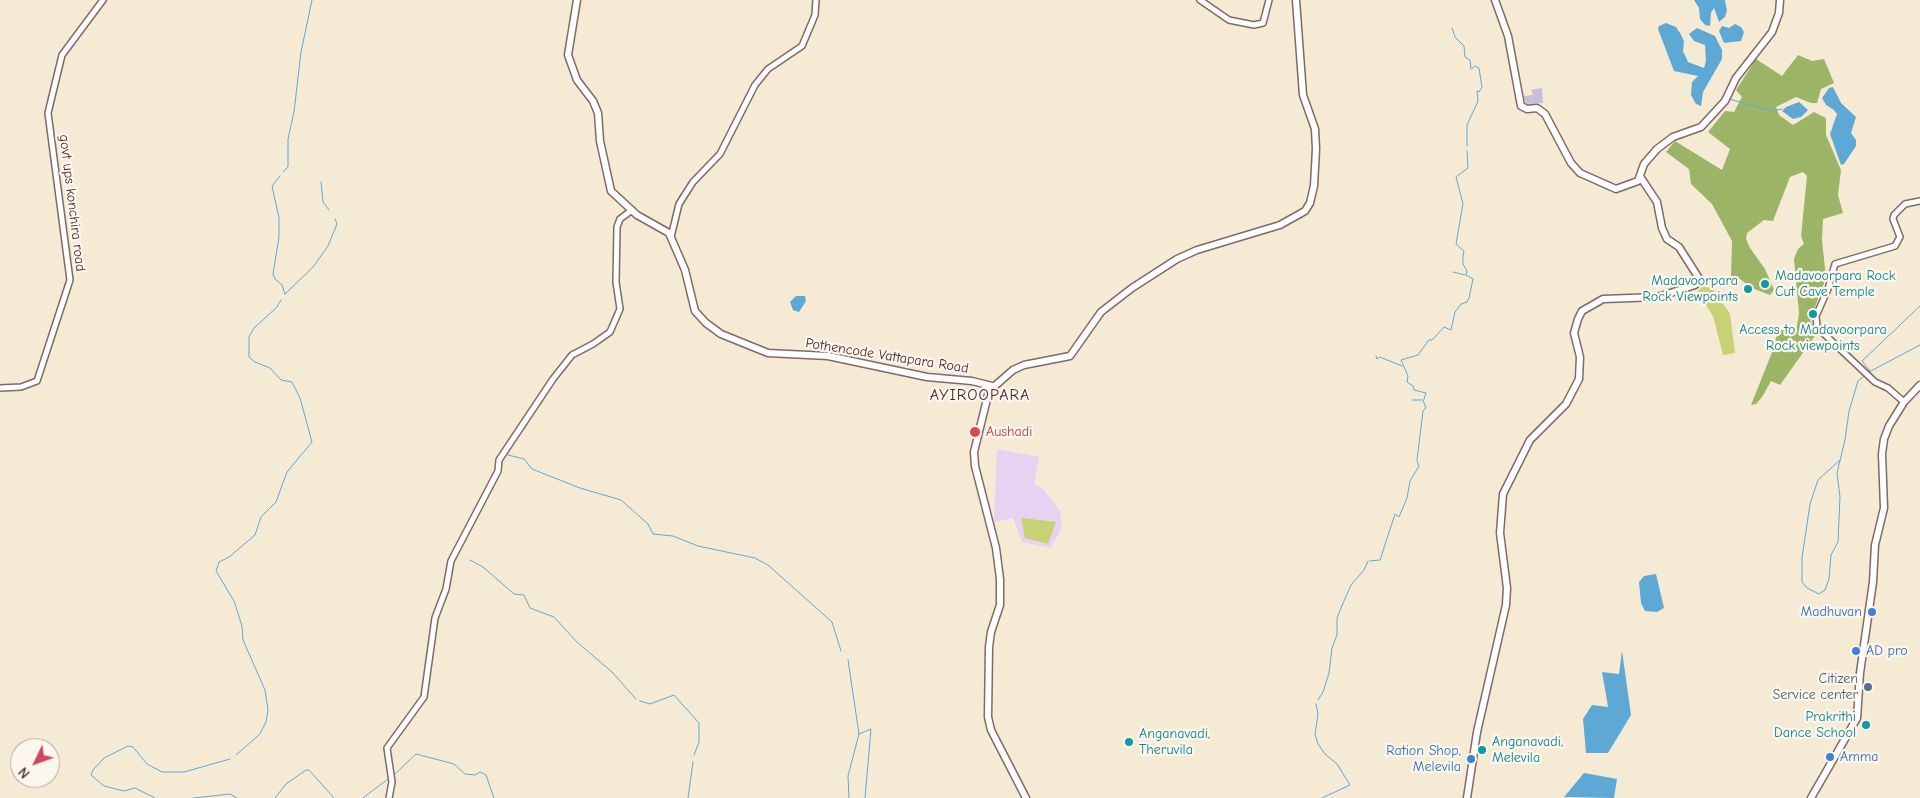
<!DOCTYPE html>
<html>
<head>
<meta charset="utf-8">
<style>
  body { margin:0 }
  #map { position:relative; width:1920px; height:798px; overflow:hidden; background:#f5ead4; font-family:"Comic Neue",sans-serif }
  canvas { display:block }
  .north { position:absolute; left:10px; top:738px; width:50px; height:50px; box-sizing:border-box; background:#fbf7ec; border:1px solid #b4a19f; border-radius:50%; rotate:228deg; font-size:14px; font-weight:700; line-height:20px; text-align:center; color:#4a1f2b }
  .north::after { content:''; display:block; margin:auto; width:18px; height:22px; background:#d1495b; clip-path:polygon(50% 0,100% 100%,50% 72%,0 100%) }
</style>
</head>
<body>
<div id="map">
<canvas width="1920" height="798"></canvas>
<div class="north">N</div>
</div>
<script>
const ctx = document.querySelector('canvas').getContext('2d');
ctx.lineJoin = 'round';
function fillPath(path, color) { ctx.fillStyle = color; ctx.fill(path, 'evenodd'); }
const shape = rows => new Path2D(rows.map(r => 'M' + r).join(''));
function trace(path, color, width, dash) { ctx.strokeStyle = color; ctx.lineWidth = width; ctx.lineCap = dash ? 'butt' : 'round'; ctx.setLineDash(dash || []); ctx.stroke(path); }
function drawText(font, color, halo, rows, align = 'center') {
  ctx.font = font + ' "Comic Neue",sans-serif'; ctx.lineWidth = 4.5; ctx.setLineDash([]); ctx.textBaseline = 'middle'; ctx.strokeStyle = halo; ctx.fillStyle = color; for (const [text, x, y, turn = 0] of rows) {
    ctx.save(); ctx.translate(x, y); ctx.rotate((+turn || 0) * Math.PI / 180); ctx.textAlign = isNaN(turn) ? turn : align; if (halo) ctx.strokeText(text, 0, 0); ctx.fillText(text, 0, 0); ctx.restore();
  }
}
fillPath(shape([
  [997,449,1039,457,1034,484,1043,489,1060,511,1062,527,1051,548,1022,542,1013,518,994,522]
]), '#e5d3f1');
fillPath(shape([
  [1542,88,1543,103,1526,104,1524,96,1533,95,1531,90]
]), '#c7c0d9');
fillPath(shape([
  [1703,286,1713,289,1730,314,1735,353,1723,355,1713,316,1697,292],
  [1021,518,1056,522,1048,544,1025,538]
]), '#c6d273');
fillPath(shape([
  [1798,55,1812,61,1824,59,1834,83,1821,89,1817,103,1811,103,1796,97,1776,107,1779,115,1793,125,1814,112,1826,118,1826,135,1841,170,1838,195,1843,213,1823,219,1822,240,1826,278,1810,320,1817,333,1780,385,1771,381,1762,397,1756,404,1751,405,1773,350,1778,330,1784,330,1790,337,1796,333,1799,313,1794,259,1798,249,1804,244,1801,236,1807,176,1803,172,1790,177,1773,221,1764,220,1747,233,1746,239,1750,248,1765,269,1774,290,1770,295,1752,288,1740,279,1731,277,1732,241,1712,204,1691,184,1689,169,1666,152,1675,141,1722,170,1730,149,1708,132,1725,111,1734,112,1742,97,1736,90,1756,59,1782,76]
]), '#9cb465');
fillPath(shape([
  [1694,0,1725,0,1727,11,1725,17,1719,22,1714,8,1711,13,1710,26,1705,25,1700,19,1699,8],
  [1666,23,1676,27,1680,33,1684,41,1683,51,1688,62,1704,68,1706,61,1705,45,1694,41,1689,34,1697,28,1715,36,1722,50,1722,59,1703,92,1701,106,1696,104,1691,95,1692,82,1698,76,1674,71,1658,29,1659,26],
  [1735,24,1741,27,1744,32,1741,41,1724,43,1719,31,1722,26,1729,28],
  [1833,87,1841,103,1856,117,1851,133,1856,140,1856,146,1844,164,1841,165,1830,134,1837,114,1834,110,1826,105,1822,98,1829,88],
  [1799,102,1808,110,1801,117,1793,119,1782,111,1786,107],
  [796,296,805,296,806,301,799,312,793,310,790,302],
  [1656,574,1664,608,1657,612,1645,611,1641,603,1639,582,1644,576],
  [1622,651,1631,715,1608,753,1586,753,1583,719,1592,705,1608,707,1602,672,1619,674],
  [1584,773,1617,779,1614,798,1564,797]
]), '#5ea8d6');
trace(shape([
  [1452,28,1455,37,1464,46,1465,57,1470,60,1471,69],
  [1729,99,1772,111,1782,109],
  [1467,146,1467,125,1478,101,1477,91,1479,92,1482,87,1479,68,1475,66,1472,69],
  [283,172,288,167,288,139,294,112,301,52,312,0],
  [280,176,272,186,279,218,279,237,273,274,275,279,282,285,285,294],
  [321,182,323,202,329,210],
  [1463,256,1464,251,1456,244,1463,204,1456,177,1468,168,1467,151],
  [1453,272,1465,275],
  [285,294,313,267,328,246,337,224,335,219],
  [1376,356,1377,359,1380,357,1402,366],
  [1870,371,1862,361,1920,306],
  [1869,372,1920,345],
  [1413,400,1422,400],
  [1423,402,1426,393,1414,390,1413,386,1407,382,1408,376,1401,360,1418,355,1429,340,1432,340,1444,327,1451,330,1455,312,1461,304,1467,302,1469,298,1473,279,1466,275,1467,271,1463,264,1463,257],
  [508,455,524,459,532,469,580,488,621,500,648,524,653,534,673,536,698,546,755,558,768,565,832,622,841,651],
  [1417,460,1423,411,1426,408,1424,403],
  [1840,460,1818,480,1810,504,1802,558,1802,582,1807,588,1819,594,1825,590,1829,579,1831,555,1838,542,1840,497,1837,473,1845,440,1849,411,1858,381,1864,376],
  [470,560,483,567,514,594,524,595,530,608,554,617,577,642,612,672,636,699],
  [1370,561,1380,560,1395,514,1399,517,1407,498,1410,481,1419,466,1417,461],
  [848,660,859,734,871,729,865,798],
  [1318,700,1323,692,1329,673,1332,648,1337,635,1337,618,1341,608,1351,585,1364,570,1368,561],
  [640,701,650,704,674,695,699,723,699,742,694,755],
  [1316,704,1318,714,1315,734,1318,744,1325,754,1337,764,1350,785,1322,798],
  [236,755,260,734,266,722,268,710,265,690,243,640,242,626,234,601,216,571,219,562,229,557,255,535,261,517,276,502,287,472,312,442,300,398,292,382,281,380,270,368,255,362,249,357,249,337,254,328,277,307,281,300],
  [394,775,416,754,454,764,465,774,475,775,480,772,486,775,494,798],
  [155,798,135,788,124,791,104,786,91,775,93,770,104,758,128,746,133,747,147,764,162,772,184,772,230,759],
  [193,798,230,794,237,798],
  [275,798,286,784,306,770,309,770,334,798],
  [363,798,388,779],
  [688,798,693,762],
  [849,798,848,776,859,734]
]), '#5ea8d6', 1);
const minor = shape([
  [1200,0,1229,20,1254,25,1263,23,1269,0],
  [671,237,679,204,693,182,720,154,755,85,768,69,802,46,815,15,816,0],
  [0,388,21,387,37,381,70,280,48,113,62,55,103,0],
  [1904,402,1888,388,1875,382,1821,331,1817,327,1816,316,1828,289,1835,264,1895,246,1900,237,1893,219,1894,215,1905,204,1920,201],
  [389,798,392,782,387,748,424,697,435,618,446,589,451,561,498,471,499,460,553,379,572,355,593,344,610,332,620,309,616,282,617,227,620,219,632,210]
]);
const major = shape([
  [577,0,568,55,577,80,593,101,598,113,600,141,611,191,637,215,669,233,685,270,695,311,706,323,721,334,768,353,828,356,927,377,972,381,992,386],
  [1495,0,1508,36,1521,106,1527,109,1537,108,1545,114,1571,163,1580,173,1616,189,1638,181,1644,164,1657,149,1673,137,1701,127,1725,101,1736,78,1772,32,1779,13,1780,0],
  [1026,798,991,730,988,717,989,647,991,632,1000,605,1000,579,996,548,975,466,974,452,989,391,1013,370,1024,365,1070,356,1101,312,1132,288,1177,259,1197,250,1280,225,1305,211,1310,203,1314,186,1316,149,1315,129,1303,95,1296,0],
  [1467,798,1477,732,1506,605,1507,588,1500,533,1503,494,1530,440,1566,404,1579,379,1580,357,1574,333,1578,319,1582,311,1603,299,1658,297,1695,285,1700,280,1679,247,1667,239,1662,228,1657,202,1641,178],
  [1811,798,1857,718,1860,673,1873,582,1875,545,1884,508,1882,454,1884,439,1889,426,1904,402,1920,385]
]);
trace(minor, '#866666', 8);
trace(major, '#866666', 9);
trace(minor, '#fff', 5);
trace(major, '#fff', 6);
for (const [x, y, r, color] of [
  [1765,284,5,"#0f9aa8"],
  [1748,289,5,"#0f9aa8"],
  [1813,314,5,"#0f9aa8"],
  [975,432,6,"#e0444e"],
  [1872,612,5,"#3f7fe0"],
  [1856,651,5,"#3f7fe0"],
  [1868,687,5,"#5c6f8a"],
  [1866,725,5,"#0f9aa8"],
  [1129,742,5,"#0f9aa8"],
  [1482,750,5,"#0f9aa8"],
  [1830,757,5,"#3f7fe0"],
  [1471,759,5,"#3f7fe0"]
]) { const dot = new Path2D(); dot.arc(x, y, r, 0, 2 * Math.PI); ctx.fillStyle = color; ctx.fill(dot); trace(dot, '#fbf7ec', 2); }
drawText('14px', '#4a1f2b', '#fbf7ec', [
  ["govt ups konchira road",72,203,83],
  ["Pothencode Vattapara Road",887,356,9]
]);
drawText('14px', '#0d838f', '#fbf7ec', [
  ["Madavoorpara Rock",1775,276],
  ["Cut Cave Temple",1775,292],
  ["Madavoorpara",1738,281,"right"],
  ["Rock Viewpoints",1738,297,"right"],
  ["Access to Madavoorpara",1813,330,"center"],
  ["Rock viewpoints",1813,346,"center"],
  ["Prakrithi",1856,717,"right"],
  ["Dance School",1856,733,"right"],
  ["Anganavadi,",1139,734],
  ["Theruvila",1139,750],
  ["Anganavadi,",1492,742],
  ["Melevila",1492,758]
], 'left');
drawText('14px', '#be3a42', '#fbf7ec', [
  ["Aushadi",986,432]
], 'left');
drawText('14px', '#366cbe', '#fbf7ec', [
  ["Madhuvan",1862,612],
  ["AD pro",1866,651,"left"],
  ["Ration Shop,",1461,751],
  ["Melevila",1461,767],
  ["Amma",1840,757,"left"]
], 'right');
drawText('14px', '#4e5e75', '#fbf7ec', [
  ["Citizen",1858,679],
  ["Service center",1858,695]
], 'right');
ctx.letterSpacing = '1px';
drawText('16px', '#4a1f2b', '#fbf7ec', [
  ["AYIROOPARA",980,395]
]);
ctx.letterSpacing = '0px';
</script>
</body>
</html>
